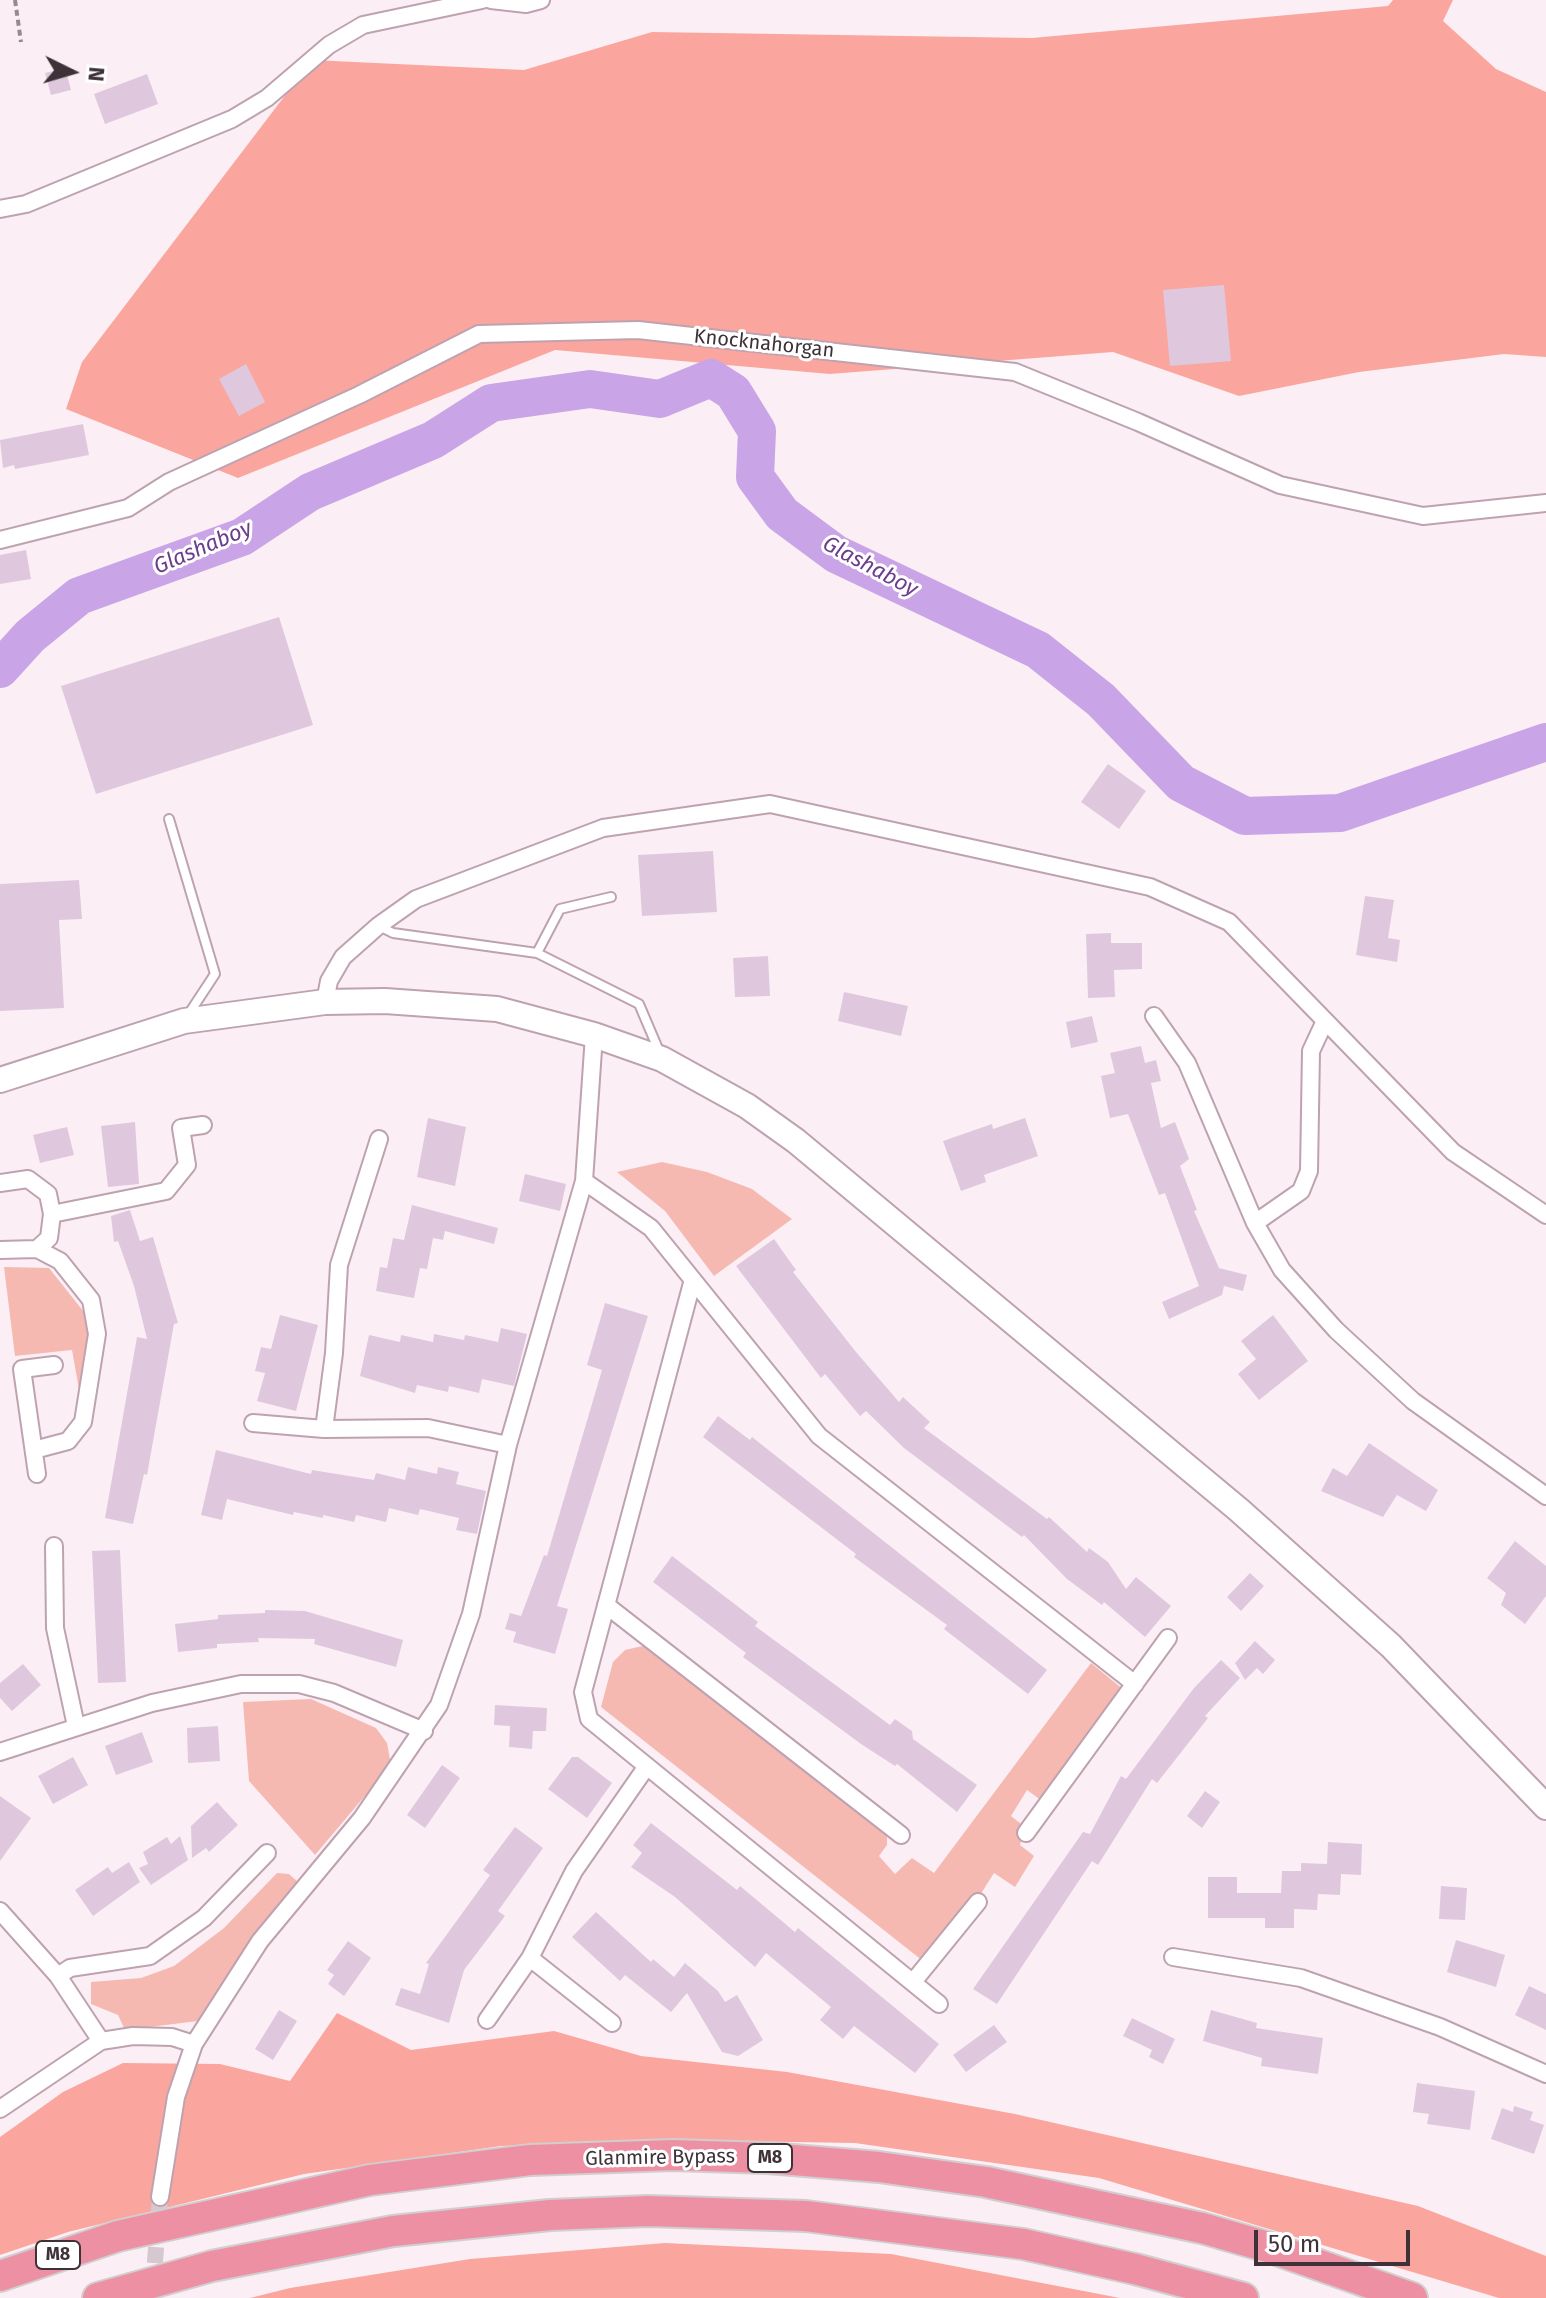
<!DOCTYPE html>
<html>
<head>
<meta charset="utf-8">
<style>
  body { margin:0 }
  #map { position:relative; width:1546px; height:2298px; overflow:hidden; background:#fbeff5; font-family:"Fira Sans",sans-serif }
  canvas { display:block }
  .north { position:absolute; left:32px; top:32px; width:80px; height:80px; -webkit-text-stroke:6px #fff; paint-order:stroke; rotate:95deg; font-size:22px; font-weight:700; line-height:32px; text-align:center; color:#3e3238 }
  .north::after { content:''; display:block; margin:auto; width:28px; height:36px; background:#3e3238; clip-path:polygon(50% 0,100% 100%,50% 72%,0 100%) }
  .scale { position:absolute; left:1254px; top:2230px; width:156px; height:36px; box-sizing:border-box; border:4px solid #3e3238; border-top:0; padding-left:10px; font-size:24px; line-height:28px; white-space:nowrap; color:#3e3238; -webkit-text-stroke:6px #fff; paint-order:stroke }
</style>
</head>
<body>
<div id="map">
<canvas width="1546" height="2298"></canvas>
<div class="north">N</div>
<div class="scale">50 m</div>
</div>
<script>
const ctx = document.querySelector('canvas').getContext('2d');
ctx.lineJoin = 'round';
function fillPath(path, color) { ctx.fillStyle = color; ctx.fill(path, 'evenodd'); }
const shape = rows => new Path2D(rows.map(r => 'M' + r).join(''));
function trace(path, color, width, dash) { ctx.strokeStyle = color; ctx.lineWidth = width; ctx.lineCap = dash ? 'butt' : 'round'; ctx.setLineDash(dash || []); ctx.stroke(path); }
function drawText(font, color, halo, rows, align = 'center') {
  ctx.font = font + ' "Fira Sans",sans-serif'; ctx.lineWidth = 6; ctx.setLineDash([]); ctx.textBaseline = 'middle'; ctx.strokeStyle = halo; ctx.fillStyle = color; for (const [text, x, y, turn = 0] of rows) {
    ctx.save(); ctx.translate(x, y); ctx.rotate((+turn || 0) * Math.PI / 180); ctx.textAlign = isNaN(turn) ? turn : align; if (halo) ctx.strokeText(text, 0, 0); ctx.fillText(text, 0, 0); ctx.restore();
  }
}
fillPath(shape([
  [662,1162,707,1172,752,1189,792,1219,714,1276,665,1211,617,1172],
  [4,1267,49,1268,84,1312,90,1330,80,1395,72,1350,15,1356],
  [647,1645,887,1836,887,1845,879,1856,895,1874,912,1858,934,1873,1091,1663,1124,1690,1042,1801,1027,1790,1011,1816,1025,1827,1020,1845,1034,1856,1015,1887,994,1873,940,1958,923,1961,601,1707,613,1662,625,1650],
  [311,1699,376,1728,387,1743,391,1765,315,1855,249,1781,243,1702],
  [277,1873,289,1874,298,1882,236,1962,198,2021,125,2030,118,2015,91,2004,91,1982,141,1978,174,1966,224,1928]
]), '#f6b9b2');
fillPath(shape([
  [1393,0,1453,0,1443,21,1496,69,1546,92,1546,357,1504,354,1359,372,1239,396,1113,352,830,374,555,350,238,478,66,409,82,362,312,60,524,70,652,32,1032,38,1388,6],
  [337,2013,411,2050,554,2031,641,2056,787,2072,1015,2114,1418,2206,1546,2256,1546,2298,1499,2298,1099,2178,855,2143,667,2140,501,2146,304,2174,68,2232,0,2255,0,2137,63,2092,123,2063,220,2064,290,2081],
  [665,2243,891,2254,1120,2298,250,2298,290,2288,470,2259]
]), '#faa69e');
trace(shape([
  [0,669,30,636,79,596,242,537,310,492,433,440,491,403,590,389,660,399,711,378,733,392,757,431,755,477,782,514,836,554,1038,650,1101,700,1181,783,1245,816,1340,813,1546,742]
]), '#c9a4e6', 38);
fillPath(shape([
  [65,68,71,90,51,95,45,73],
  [147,74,158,104,105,124,94,94],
  [1224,285,1231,361,1170,366,1163,290],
  [246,364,265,402,239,416,219,379],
  [83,424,89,455,15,469,14,465,3,468,0,440],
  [26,550,31,579,0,584,0,555],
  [279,617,313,725,96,794,61,686],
  [1108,764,1146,791,1119,829,1081,802],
  [713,851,717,912,642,916,638,855],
  [79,880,82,919,59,920,64,1008,0,1011,0,884],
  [1365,896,1394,900,1388,938,1400,940,1397,962,1356,955],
  [1111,933,1111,943,1142,943,1142,969,1114,970,1115,997,1088,998,1086,934],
  [768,956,770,996,735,997,733,958],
  [844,992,908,1006,901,1036,838,1021],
  [1092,1016,1098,1042,1071,1048,1066,1022],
  [1141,1046,1145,1063,1156,1060,1161,1081,1151,1083,1161,1128,1175,1122,1189,1159,1180,1166,1197,1210,1194,1211,1219,1268,1247,1275,1243,1291,1224,1286,1222,1295,1169,1319,1162,1302,1199,1286,1165,1193,1159,1195,1128,1114,1110,1118,1101,1076,1115,1073,1110,1053],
  [428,1118,466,1127,455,1186,417,1177],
  [1025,1118,1038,1156,984,1175,986,1182,961,1191,943,1141,992,1124,993,1129],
  [135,1122,139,1184,108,1187,101,1126],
  [67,1127,74,1155,40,1163,33,1135],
  [525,1174,566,1184,560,1211,519,1201],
  [412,1205,498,1228,494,1244,445,1231,443,1240,433,1238,427,1269,420,1268,414,1298,376,1291,380,1267,387,1268,393,1238,404,1240],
  [130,1210,140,1241,153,1237,178,1323,174,1324,147,1475,144,1474,133,1524,105,1518,137,1337,147,1339,134,1286,118,1241,114,1242,111,1216],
  [774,1239,796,1270,793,1272,856,1352,899,1402,903,1397,930,1422,924,1428,1047,1519,1049,1517,1087,1552,1089,1548,1108,1562,1126,1589,1136,1577,1171,1606,1145,1637,1104,1602,1102,1605,1067,1579,1024,1535,1022,1537,904,1448,866,1411,860,1416,825,1374,821,1378,736,1266],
  [605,1303,648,1316,557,1606,568,1609,555,1654,513,1642,516,1632,505,1629,510,1613,521,1616,544,1555,547,1556,602,1370,587,1365],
  [280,1315,318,1325,296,1411,257,1401,265,1373,255,1371,261,1347,271,1349],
  [1273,1315,1308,1361,1259,1400,1238,1374,1256,1359,1241,1341],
  [501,1328,527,1334,514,1386,482,1379,479,1393,449,1386,448,1392,417,1385,415,1393,360,1376,369,1335,400,1342,401,1335,433,1342,434,1334,464,1340,465,1335,498,1342],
  [718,1416,750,1440,752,1437,1047,1670,1028,1694,944,1629,947,1625,854,1557,856,1554,703,1437],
  [1369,1443,1438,1490,1426,1511,1397,1495,1383,1517,1321,1491,1333,1468,1347,1476],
  [216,1450,311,1474,312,1470,374,1480,376,1473,405,1480,408,1467,437,1474,438,1467,459,1472,456,1484,486,1491,477,1534,456,1530,459,1518,420,1509,418,1515,389,1508,386,1522,356,1515,354,1522,323,1515,323,1518,294,1512,293,1515,227,1499,222,1520,201,1515],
  [1515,1541,1546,1566,1546,1596,1525,1624,1501,1605,1506,1593,1487,1578],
  [120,1550,126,1682,98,1683,92,1551],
  [672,1556,758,1622,755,1626,890,1725,895,1719,912,1731,913,1739,977,1785,957,1812,897,1764,895,1766,861,1744,743,1657,746,1653,653,1582],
  [1250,1573,1264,1586,1241,1611,1227,1597],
  [265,1610,305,1611,403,1640,396,1667,314,1644,315,1639,258,1638,259,1642,217,1644,217,1648,178,1652,175,1624,218,1619,218,1615,265,1613],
  [1255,1641,1275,1660,1263,1674,1257,1668,1245,1680,1235,1663],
  [1221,1660,1240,1678,1205,1716,1208,1718,1157,1783,1152,1779,1098,1865,1092,1861,997,2004,973,1989,1083,1832,1090,1834,1121,1776,1126,1779,1194,1688],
  [23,1664,41,1685,12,1711,0,1698,0,1683],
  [495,1705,547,1708,546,1731,533,1731,532,1749,509,1747,510,1726,494,1725],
  [218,1726,220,1761,188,1763,187,1728],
  [142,1732,153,1762,116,1775,105,1746],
  [73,1757,88,1785,53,1804,38,1776],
  [572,1757,578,1757,612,1783,587,1818,548,1789],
  [442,1765,460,1778,425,1828,407,1815],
  [1205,1791,1220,1802,1202,1828,1187,1816],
  [0,1796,31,1818,0,1861],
  [217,1802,238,1825,209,1852,206,1848,192,1858,191,1826],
  [651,1823,737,1890,740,1886,795,1932,798,1928,939,2044,915,2073,854,2026,843,2039,820,2020,831,2007,766,1953,755,1967,675,1897,631,1867,642,1853,633,1845],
  [515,1827,543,1848,498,1911,505,1916,464,1970,449,2023,395,2005,401,1988,420,1994,429,1964,426,1963,490,1875,483,1870],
  [180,1836,188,1860,151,1885,139,1868,148,1864,143,1852,167,1837,171,1844],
  [1328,1842,1362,1844,1361,1875,1341,1874,1340,1895,1318,1894,1317,1910,1294,1909,1294,1928,1265,1928,1265,1918,1208,1918,1208,1877,1237,1877,1237,1893,1281,1893,1282,1871,1301,1871,1301,1863,1327,1864],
  [129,1862,140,1882,93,1916,75,1890,108,1867,112,1873],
  [1441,1886,1467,1888,1465,1920,1439,1919],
  [596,1912,651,1962,653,1959,674,1977,685,1963,718,1991,725,2002,737,1995,763,2040,738,2056,722,2052,687,1993,671,2012,625,1975,620,1981,572,1937],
  [1456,1940,1505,1955,1496,1987,1447,1972],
  [348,1941,371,1958,344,1996,328,1984,334,1975,327,1970],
  [1529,1986,1546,1994,1546,2030,1515,2015],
  [279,2010,297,2021,273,2060,255,2049],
  [1211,2010,1257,2023,1256,2028,1323,2038,1318,2074,1261,2066,1262,2058,1203,2041],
  [1132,2018,1175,2039,1163,2064,1149,2057,1152,2050,1123,2036],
  [994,2025,1007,2042,966,2072,953,2055],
  [1417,2083,1475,2091,1470,2130,1427,2124,1429,2114,1413,2112],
  [1514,2106,1533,2112,1530,2120,1544,2125,1534,2154,1491,2139,1502,2108,1513,2112]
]), '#dfc8dd');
trace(shape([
  [153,2287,160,2197]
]), '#d5c9cf', 16, [16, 8]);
const service = shape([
  [169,819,215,974,188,1015],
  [379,926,393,933,537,953,639,1004,659,1051],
  [537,953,560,909,611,897]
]);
const minor = shape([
  [491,0,526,4,541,0],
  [0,209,26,204,232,119,267,98,329,45,363,25,482,0],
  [0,540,128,508,169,482,359,395,479,334,638,330,1015,372,1138,422,1280,485,1423,516,1546,503],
  [325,1002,329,981,343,957,378,926,416,899,603,828,770,804,1150,887,1229,922,1453,1152,1546,1215],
  [1154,1016,1187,1063,1255,1223,1282,1270,1336,1330,1413,1401,1546,1496],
  [584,1181,651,1228,819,1436,1135,1684],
  [0,1183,28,1179,48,1194,52,1214,49,1238,37,1249],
  [52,1214,166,1191,187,1165,181,1128,203,1125],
  [1255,1223,1301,1191,1309,1171,1311,1051,1325,1021],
  [0,1250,37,1249,60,1261,91,1300,97,1334,83,1422,68,1441,34,1450],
  [692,1283,583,1692,589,1719,939,2004],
  [253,1423,324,1429,428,1428,508,1445],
  [324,1429,334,1353,339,1265,379,1139],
  [37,1474,22,1369,54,1365],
  [54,1546,55,1628,76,1726],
  [606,1605,901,1835],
  [0,1752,152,1703,241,1684,299,1684,334,1693,424,1731],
  [1026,1833,1168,1638],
  [0,1911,58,1976,101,2041,133,2036,172,2037,194,2044],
  [1173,1957,1301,1978,1440,2027,1546,2074],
  [530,1958,612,2023],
  [58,1976,70,1968,150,1956,204,1918,267,1853],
  [913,1982,978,1902],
  [487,2020,530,1958,574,1871,647,1766],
  [0,2109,101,2041],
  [160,2197,176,2097,194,2044,260,1941,362,1818,439,1705,471,1614,508,1445,584,1181,594,1035]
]);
const secondary = shape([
  [0,1080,184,1021,325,1002,385,1001,497,1009,594,1035,662,1059,747,1106,796,1141,1239,1510,1391,1646,1546,1807]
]);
const motorway = shape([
  [0,2276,118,2236,370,2180,530,2160,673,2155,768,2158,879,2167,986,2182,1202,2228,1271,2248,1412,2298],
  [98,2298,212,2266,393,2231,550,2215,648,2211,806,2216,1023,2244,1135,2269,1243,2298]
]);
trace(service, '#bea2b0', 12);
trace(minor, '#bea2b0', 20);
trace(secondary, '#bea2b0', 28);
trace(motorway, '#d1cecf', 34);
trace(shape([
  [15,0,21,42]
]), '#968a90', 4, [6, 4]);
trace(service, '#fff', 8);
trace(minor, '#fff', 16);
trace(secondary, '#fff', 24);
trace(motorway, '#ee90a4', 30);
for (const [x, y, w] of [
  [770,2158,44],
  [58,2255,44]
]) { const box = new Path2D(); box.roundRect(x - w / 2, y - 14, w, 28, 6); ctx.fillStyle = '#fff'; ctx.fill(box); trace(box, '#3e3238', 2); }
drawText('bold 18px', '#3e3238', null, [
  ["M8",770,2158],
  ["M8",58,2255]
]);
drawText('20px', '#3e3238', '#fff', [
  ["Knocknahorgan",764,344,6],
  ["Glanmire Bypass",660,2158,-1]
]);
drawText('italic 22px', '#6c3d8c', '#fff', [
  ["Glashaboy",203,548,-23],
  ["Glashaboy",870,567,28]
]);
</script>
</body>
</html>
